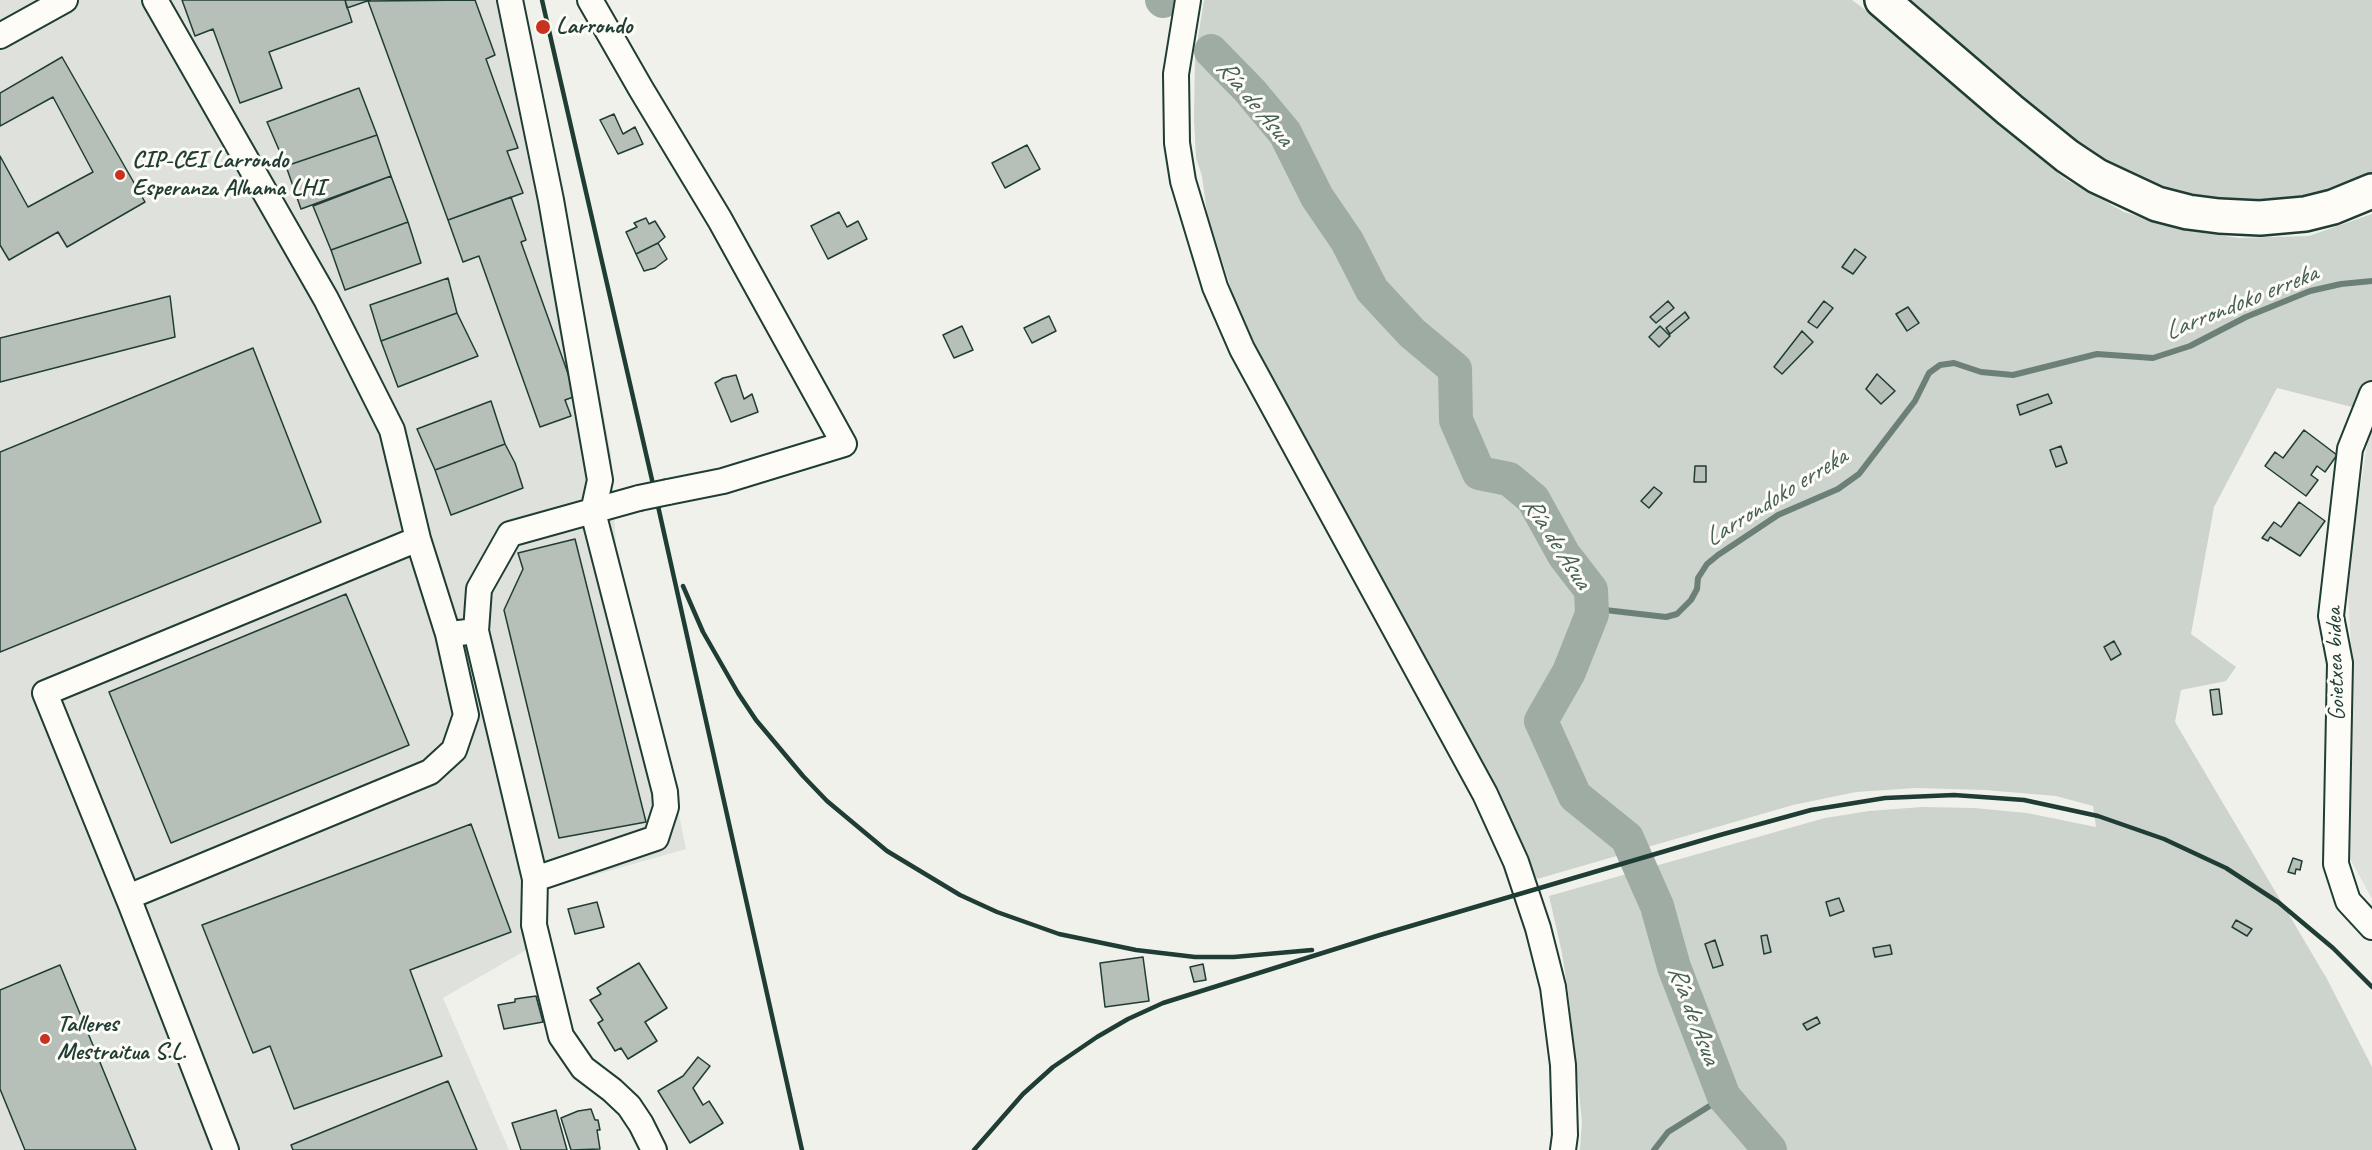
<!DOCTYPE html>
<html>
<head>
<meta charset="utf-8">
<style>
  body { margin:0 }
  canvas { display:block; background:#f0f1eb }
</style>
</head>
<body>
<canvas width="2372" height="1150"></canvas>
<script>
const ctx = document.querySelector('canvas').getContext('2d');
ctx.lineJoin = 'round';
function fillPath(path, color) { ctx.fillStyle = color; ctx.fill(path, 'evenodd'); }
const shape = rows => new Path2D(rows.map(r => 'M' + r).join(''));
function trace(path, color, width, dash) { ctx.strokeStyle = color; ctx.lineWidth = width; ctx.lineCap = dash ? 'butt' : 'round'; ctx.setLineDash(dash || []); ctx.stroke(path); }
function drawText(font, color, halo, rows, align = 'center') {
  ctx.font = font + ' Caveat,sans-serif'; ctx.lineWidth = 6; ctx.setLineDash([]); ctx.textBaseline = 'middle'; ctx.strokeStyle = halo; ctx.fillStyle = color; for (const [text, x, y, turn = 0] of rows) {
    ctx.save(); ctx.translate(x, y); ctx.rotate((+turn || 0) * Math.PI / 180); ctx.textAlign = isNaN(turn) ? turn : align; if (halo) ctx.strokeText(text, 0, 0); ctx.fillText(text, 0, 0); ctx.restore();
  }
}
fillPath(shape([
  [0,0,518,0,564,204,611,454,616,545,664,740,686,849,545,889,535,945,443,998,509,1150,0,1150],
  [2372,412,2372,899,2347,853,2351,647,2347,574]
]), '#dfe2dc');
fillPath(shape([
  [1204,0,1852,0,1892,30,2006,130,2065,179,2124,212,2183,230,2238,238,2309,236,2372,214,2372,412,2277,388,2214,507,2191,634,2236,667,2226,681,2181,690,2175,722,2327,979,2372,1067,2372,1150,1580,1150,1582,1122,1569,999,1562,953,1549,896,1825,818,1869,811,1922,807,1974,808,2027,813,2096,827,2093,806,2056,796,1985,790,1916,788,1856,792,1793,805,1537,879,1474,750,1419,644,1404,625,1258,355,1233,295,1207,213,1202,176,1196,158,1194,120,1195,56],
  [1901,0,2372,0,2372,175,2316,196,2225,207,2175,194,2091,160]
]), '#cdd3cd');
trace(shape([
  [1592,614,1605,610,1666,617,1677,614,1691,600,1697,589,1698,578,1707,564,1718,555,1778,515,1838,489,1859,474,1915,401,1929,373,1940,365,1954,363,1981,372,2013,375,2097,354,2153,358,2190,346,2246,317,2310,291,2341,284,2372,281],
  [1654,1150,1668,1132,1724,1097]
]), '#6c8077', 6);
trace(shape([
  [1162,0,1163,1],
  [1211,51,1250,91,1285,133,1317,197,1347,241,1372,290,1412,333,1455,369,1456,420,1479,473,1509,479,1533,499,1564,555,1591,590,1592,614,1569,672,1541,721,1575,796,1627,838,1657,906,1674,967,1724,1097,1770,1150]
]), '#9faca4', 34);
const building = shape([
  [182,0,345,0,352,22,269,52,282,88,240,103,213,29,195,36,182,0],
  [345,0,370,0,347,8,345,0],
  [475,0,495,55,486,59,518,148,507,151,523,193,448,220,368,1,475,0],
  [62,57,145,202,67,247,58,232,9,260,0,245,0,156,28,207,93,172,53,97,0,126,0,93,62,57],
  [359,88,377,135,286,166,267,122,359,88],
  [614,114,623,134,635,127,643,144,618,154,600,120,614,114],
  [377,135,391,176,301,209,286,166,377,135],
  [1027,145,1040,169,1005,188,992,163,1027,145],
  [391,176,408,222,331,250,313,206,391,176],
  [511,197,526,240,521,242,576,396,565,400,571,416,540,427,479,256,463,262,448,220,511,197],
  [839,212,847,227,858,221,867,239,828,259,811,226,839,212],
  [646,218,649,224,655,221,665,237,658,243,636,254,626,232,637,227,634,223,646,218],
  [408,222,421,263,345,290,331,250,408,222],
  [658,243,667,259,655,268,644,271,636,254,658,243],
  [1855,249,1866,257,1853,274,1842,267,1855,249],
  [448,278,457,313,381,341,370,305,448,278],
  [170,296,175,337,0,382,0,338,170,296],
  [1668,301,1674,308,1656,323,1650,317,1668,301],
  [1824,301,1833,308,1817,328,1808,322,1824,301],
  [1908,307,1919,323,1907,331,1896,314,1908,307],
  [1685,312,1689,318,1670,334,1666,328,1685,312],
  [457,313,478,356,398,387,381,341,457,313],
  [1049,316,1056,331,1032,343,1024,328,1049,316],
  [962,326,973,350,954,358,943,335,962,326],
  [1660,326,1670,336,1659,347,1649,337,1660,326],
  [1802,331,1813,342,1782,374,1774,367,1802,331],
  [253,348,321,522,0,652,0,452,253,348],
  [1877,374,1895,391,1881,404,1866,389,1877,374],
  [736,375,744,399,752,394,758,412,731,422,715,383,723,378,736,375],
  [2048,394,2052,403,2020,415,2017,405,2048,394],
  [491,401,505,444,435,470,417,429,491,401],
  [2304,430,2337,455,2325,472,2317,466,2311,475,2318,480,2306,496,2265,466,2275,452,2283,458,2304,430],
  [505,444,515,463,523,488,451,515,435,470,505,444],
  [2061,446,2067,463,2056,467,2050,450,2061,446],
  [1695,466,1706,466,1706,482,1694,482,1695,466],
  [1654,487,1662,493,1649,508,1641,501,1654,487],
  [2299,502,2325,521,2300,556,2270,537,2268,541,2262,538,2274,522,2281,527,2299,502],
  [575,539,646,822,559,838,504,610,523,569,518,553,575,539],
  [346,594,409,745,171,843,109,692,346,594],
  [2114,641,2121,654,2111,660,2104,647,2114,641],
  [2219,689,2222,714,2213,715,2210,690,2219,689],
  [471,824,511,932,410,970,442,1056,294,1109,270,1046,253,1053,202,925,471,824],
  [2293,858,2302,861,2300,870,2296,869,2295,874,2288,872,2293,858],
  [1839,898,1844,911,1830,916,1826,902,1839,898],
  [597,902,604,927,575,934,568,909,597,902],
  [2236,920,2252,929,2247,936,2232,927,2236,920],
  [1767,935,1771,952,1764,954,1761,936,1767,935],
  [1715,940,1723,965,1713,968,1705,944,1715,940],
  [1890,945,1892,954,1875,957,1873,948,1890,945],
  [1143,957,1149,1001,1105,1007,1100,963,1143,957],
  [639,963,667,1008,645,1022,657,1041,628,1059,621,1048,615,1051,598,1023,603,1020,590,1000,601,994,597,988,639,963],
  [1203,964,1206,980,1194,982,1190,967,1203,964],
  [60,965,136,1150,25,1150,0,1089,0,990,60,965],
  [536,996,543,1022,504,1029,498,1005,515,1002,515,999,536,996],
  [1817,1017,1820,1023,1807,1030,1803,1024,1817,1017],
  [698,1057,710,1066,693,1088,703,1105,709,1101,723,1123,690,1143,658,1091,683,1076,698,1057],
  [448,1081,477,1150,293,1150,291,1145,448,1081],
  [591,1109,595,1120,598,1120,600,1130,597,1130,600,1149,571,1150,561,1118,578,1111,591,1109],
  [556,1110,567,1150,521,1150,512,1123,556,1110]
]);
fillPath(building, '#b6bfb8');
trace(building, '#1f3d34', 1.5);
const minor = shape([
  [590,0,641,89,720,220,844,444,723,481,668,492],
  [1188,0,1176,74,1177,143,1183,181,1215,287,1242,349,1485,794,1516,862,1538,928,1553,987,1563,1065,1565,1135,1563,1150],
  [0,36,65,0],
  [2372,394,2350,449,2331,616,2340,663,2336,864,2348,901,2372,927],
  [476,631,535,879,656,838,666,807,665,792,593,512,600,480,551,200,510,0],
  [459,633,476,631,479,589,510,534,639,498],
  [535,879,534,925,561,1036,583,1068,612,1090,629,1106,641,1124,654,1150],
  [128,897,430,772,454,750,466,715,448,634,418,539,392,430,326,299,155,0],
  [226,1150,131,905,45,693,418,539]
]);
const highway = shape([
  [1882,0,2010,110,2067,156,2097,176,2157,204,2188,212,2219,216,2260,218,2305,214,2333,207,2372,191]
]);
trace(minor, '#1f3d34', 28);
trace(highway, '#1f3d34', 38);
trace(minor, '#fdfcf7', 24);
trace(highway, '#fdfcf7', 33);
trace(shape([
  [542,0,658,506,802,1150],
  [683,586,703,632,738,693,756,720,803,776,827,801,887,851,960,895,997,912,1059,934,1136,950,1195,957,1234,957,1312,950],
  [974,1150,1023,1094,1053,1067,1097,1037,1128,1019,1163,1003,1380,935,1720,835,1811,810,1885,798,1954,795,2024,800,2098,816,2164,839,2226,868,2278,902,2333,948,2372,987]
]), '#1f3d34', 4.5);
const minorBridge = shape([
  [639,498,668,492]
]);
trace(minorBridge, '#1f3d34', 28, []);
trace(minorBridge, '#fdfcf7', 24);
for (const [x, y, r, color] of [
  [543,27,8,"#c8321e"],
  [120,175,6,"#c8321e"],
  [45,1039,6,"#c8321e"]
]) { const dot = new Path2D(); dot.arc(x, y, r, 0, 2 * Math.PI); ctx.fillStyle = color; ctx.fill(dot); trace(dot, '#fdfcf7', 2); }
drawText('bold 24px', '#1f3d34', '#fdfcf7', [
  ["Larrondo",556,27],
  ["CIP-CEI Larrondo",132,161],
  ["Esperanza Alhama LHI",132,189],
  ["Talleres",57,1025],
  ["Mestraitua S.L.",57,1053]
], 'left');
drawText('24px', '#1f3d34', '#fdfcf7', [
  ["Goietxea bidea",2336,664,-92]
]);
drawText('italic 26px', '#455e56', '#fdfcf7', [
  ["Ría de Asua",1254,103,50],
  ["Larrondoko erreka",2241,303,-22],
  ["Larrondoko erreka",1776,498,-32],
  ["Ría de Asua",1556,543,57],
  ["Ría de Asua",1693,1015,69]
]);
</script>
</body>
</html>
